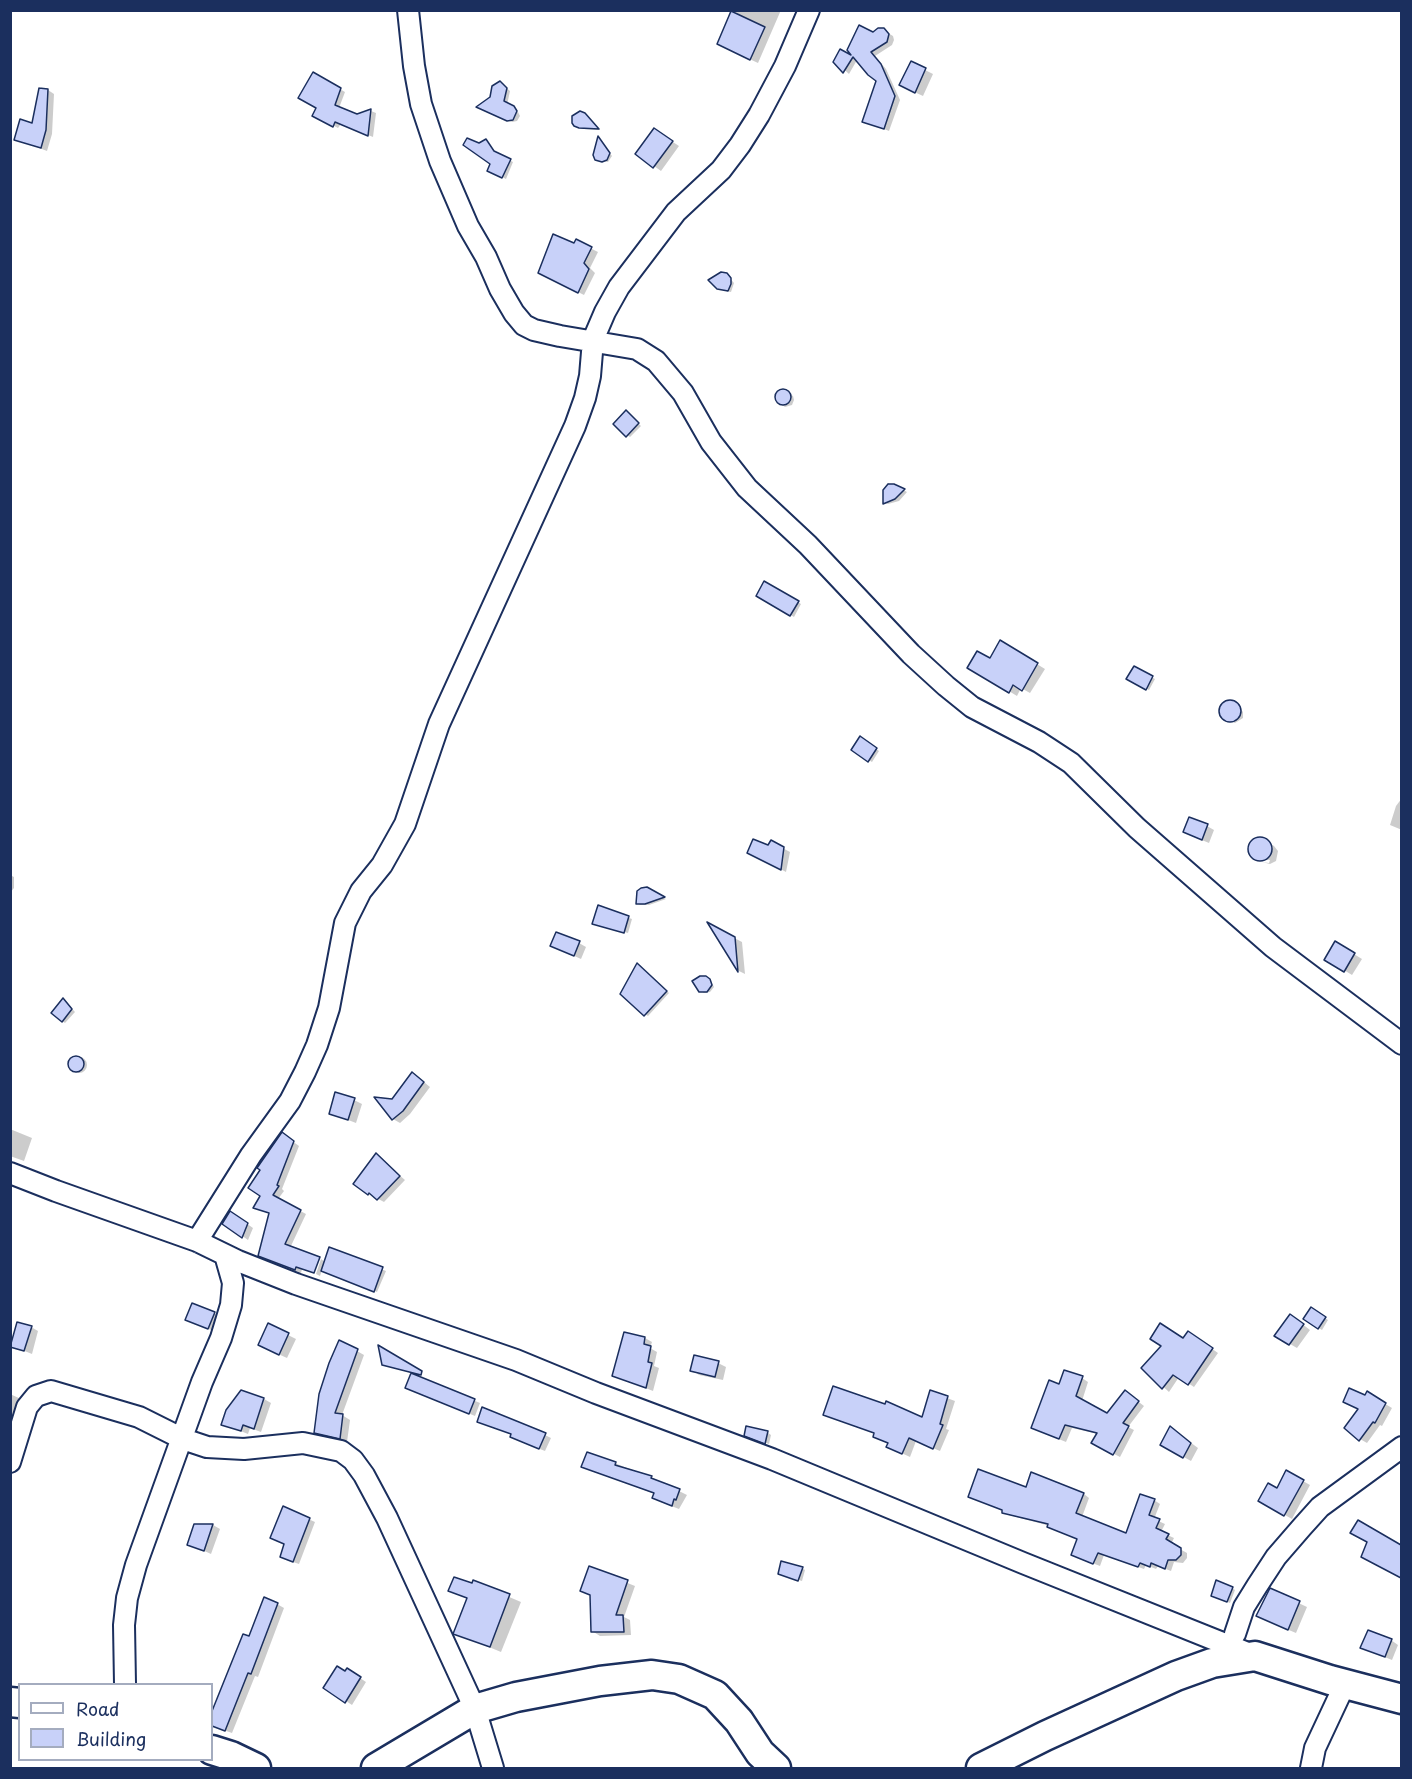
<!DOCTYPE html>
<html>
<head>
<meta charset="utf-8">
<style>
  body { margin:0 }
  #map { position:relative; width:1412px; height:1779px; overflow:hidden; background:#fff; font-family:"Playpen Sans",sans-serif }
  canvas { display:block }
  .frame { position:absolute; inset:0; border:12px solid #1b2f5e; pointer-events:none }
  .legend { position:absolute; left:18px; top:1683px; width:195px; height:78px; box-sizing:border-box; background:#fff; border:2px solid #a4acbf; margin:0; padding:8px 10px; list-style:none; font-size:18px; color:#1b2f5e }
  .legend li { display:flex; align-items:center; gap:12px; height:30px }
  .legend b { width:30px; border:2px solid #a4acbf }
</style>
</head>
<body>
<div id="map">
<canvas width="1412" height="1779"></canvas>
<div class="frame"></div>
<ul class="legend">
<li><b style="height:8px;background:#fff"></b>Road</li>
<li><b style="height:16px;background:#c8d1f9"></b>Building</li>
</ul>
</div>
<script>
const ctx = document.querySelector('canvas').getContext('2d');
ctx.lineJoin = 'round';
function fillPath(path, color) { ctx.fillStyle = color; ctx.fill(path, 'evenodd'); }
const shape = rows => new Path2D(rows.map(r => 'M' + r).join(''));
function trace(path, color, width, dash) { ctx.strokeStyle = color; ctx.lineWidth = width; ctx.lineCap = dash ? 'butt' : 'round'; ctx.setLineDash(dash || []); ctx.stroke(path); }
fillPath(shape([
  [737,10,781,10,758,63,726,48],
  [881,29,893,36,894,40,892,45,875,56,886,69,900,100,889,131,864,121,878,80,857,60,849,74,835,61,841,51,857,59,873,34],
  [911,63,933,74,923,96,908,89],
  [314,74,345,92,339,108,357,116,371,111,376,113,373,137,341,124,338,128,314,115,318,107],
  [503,85,510,91,507,105,518,112,520,116,517,121,512,122,478,107,492,98],
  [48,90,54,94,52,134,47,151,16,139,33,125],
  [584,114,588,117,600,130,583,129,575,125],
  [661,134,679,146,661,171,654,166],
  [599,138,612,156,608,162,598,160],
  [486,140,497,154,513,162,506,179,489,170,492,163,479,145],
  [576,241,598,252,590,268,595,273,584,295,546,276],
  [726,274,734,283,731,292,722,290],
  [783,390,793,396,794,400,792,405,785,407,778,402,776,396,778,392],
  [629,414,641,426,630,437,627,435],
  [894,485,907,492,899,501,888,504,885,503],
  [765,583,801,604,794,617,758,595],
  [1001,642,1045,669,1030,693,1021,688,1017,696,969,667,990,660],
  [1134,668,1155,679,1149,690,1128,679],
  [1227,702,1237,705,1243,712,1243,718,1235,723,1226,719,1221,715,1223,706],
  [861,738,879,751,872,762,853,750],
  [1402,798,1402,830,1390,825,1396,806],
  [1207,826,1214,830,1209,843,1192,836],
  [1256,839,1266,841,1274,846,1278,851,1276,861,1270,864,1262,862,1269,863,1270,860,1255,858,1250,853,1251,843],
  [771,842,790,852,786,872,749,852,769,847],
  [10,875,14,877,14,888,10,893],
  [644,889,666,899,649,905,640,905,637,903],
  [599,907,632,919,628,933,597,925],
  [711,926,742,942,745,974,739,971],
  [579,943,586,947,581,959,559,949],
  [1336,943,1362,959,1352,975,1326,959],
  [640,967,669,993,648,1016,645,1014],
  [708,979,711,981,714,987,710,992,704,993,700,990],
  [64,1000,75,1012,65,1023,62,1021],
  '71 1065a8 8 0 1 1 16 0a8 8 0 1 1-16 0Z',
  [419,1078,430,1087,410,1114,400,1123,393,1119,393,1101],
  [354,1100,362,1104,356,1123,330,1113],
  [10,1129,32,1138,24,1161,10,1156],
  [288,1138,299,1146,282,1189,284,1191,278,1199,306,1214,290,1248,318,1258,313,1273,302,1269,301,1273,266,1259,270,1214,255,1208],
  [376,1155,405,1180,384,1202,369,1194],
  [236,1216,253,1228,248,1240,224,1223],
  [330,1249,386,1271,377,1292,322,1270,320,1276,316,1274,321,1259,325,1262],
  [1311,1309,1328,1320,1322,1330,1305,1319],
  [214,1313,221,1317,216,1332,194,1323],
  [1297,1320,1310,1330,1297,1348,1276,1336],
  [268,1325,296,1339,287,1358,267,1349],
  [31,1327,38,1331,32,1354,12,1346],
  [1194,1336,1218,1353,1194,1387,1179,1377,1169,1392,1143,1368,1183,1340],
  [645,1338,652,1342,650,1348,657,1352,654,1366,659,1368,653,1391,613,1375],
  [357,1351,364,1355,342,1415,350,1420,347,1442,323,1437,316,1432],
  [718,1363,726,1367,723,1380,699,1375,692,1370],
  [412,1375,480,1403,475,1416,413,1390],
  [1082,1378,1088,1382,1082,1401,1108,1415,1131,1396,1144,1406,1128,1427,1134,1430,1120,1457,1093,1443,1098,1434,1072,1428,1066,1442,1039,1431,1060,1386],
  [931,1392,955,1401,946,1429,949,1430,940,1451,916,1441,910,1457,895,1450,889,1443,876,1434,825,1415,885,1406,923,1419],
  [1367,1393,1392,1408,1382,1426,1380,1425,1367,1443,1360,1439,1360,1409],
  [10,1394,21,1399,13,1434,10,1433],
  [264,1399,271,1403,261,1432,250,1428,248,1434,223,1424],
  [1171,1428,1198,1448,1191,1461,1162,1445],
  [768,1433,771,1435,769,1444,749,1437],
  [545,1435,551,1438,545,1451,517,1440],
  [588,1453,651,1477,687,1495,679,1509,661,1502,654,1497,655,1494,591,1470],
  [1287,1472,1310,1485,1292,1519,1260,1501,1278,1490],
  [1027,1489,1084,1494,1089,1498,1082,1517,1127,1535,1154,1500,1160,1504,1154,1519,1165,1524,1161,1532,1174,1538,1171,1544,1187,1553,1187,1558,1183,1563,1174,1562,1171,1571,1158,1566,1156,1569,1146,1565,1144,1569,1104,1555,1100,1566,1079,1558,1079,1540,1050,1526,1009,1515,1003,1512],
  [284,1508,315,1522,299,1564,287,1560],
  [195,1525,213,1525,220,1529,211,1554,189,1544],
  [590,1568,635,1586,624,1617,630,1620,631,1635,600,1636,592,1631,592,1596,582,1591],
  [802,1568,805,1570,802,1581,782,1575],
  [474,1582,521,1602,501,1652,455,1633,468,1599,450,1591,473,1585],
  [1232,1588,1235,1590,1230,1603,1216,1597],
  [1271,1590,1307,1607,1296,1633,1265,1620],
  [277,1604,284,1608,258,1677,255,1676,232,1733,215,1727,212,1725,212,1715,244,1636,249,1638],
  [1391,1640,1398,1645,1392,1660,1370,1651],
  [348,1670,366,1682,352,1705,346,1701,346,1673]
]), '#0003');
const building = shape([
  [731,11,765,27,750,60,717,44,731,11],
  [859,25,873,32,878,28,884,28,889,34,887,42,871,52,881,64,895,96,884,129,862,122,876,81,868,75,853,57,843,73,833,62,840,49,851,55,847,50,859,25],
  [911,61,926,68,915,93,899,85,911,61],
  [313,72,341,88,335,105,357,114,371,109,368,136,335,122,333,127,312,116,316,108,298,98,313,72],
  [500,81,507,88,504,101,514,106,517,111,513,120,507,121,476,107,490,97,492,86,500,81],
  [39,88,48,89,46,130,41,148,14,140,20,119,32,123,39,88],
  [580,111,585,113,599,129,579,128,574,126,572,123,572,116,580,111],
  [654,128,673,141,653,168,635,154,654,128],
  [598,136,610,153,607,160,602,162,595,160,593,155,598,136],
  [467,138,479,143,486,139,494,151,511,159,502,178,487,171,490,164,463,145,467,138],
  [553,234,574,243,576,239,592,247,584,263,589,269,578,293,538,273,553,234],
  [721,272,727,273,731,278,731,284,728,291,717,289,708,280,721,272],
  '775 397a8 8 0 1 1 16 0a8 8 0 1 1-16 0Z',
  [626,410,639,423,626,437,613,424,626,410],
  [888,484,894,484,905,489,895,499,883,504,883,490,888,484],
  [764,581,799,601,790,616,756,596,764,581],
  [1000,640,1038,663,1022,691,1013,685,1009,693,967,668,977,651,990,658,1000,640],
  [1134,666,1153,676,1146,690,1126,679,1134,666],
  '1219 711a11 11 0 1 1 22 0a11 11 0 1 1-22 0Z',
  [860,736,877,748,868,762,851,750,860,736],
  [1189,817,1208,824,1202,840,1183,832,1189,817],
  '1248 849a12 12 0 1 1 24 0a12 12 0 1 1-24 0Z',
  [753,839,768,845,771,840,784,847,781,870,747,853,753,839],
  [647,887,665,897,645,904,636,904,637,891,641,888,647,887],
  [598,905,629,916,624,933,592,924,598,905],
  [707,922,735,937,738,972,707,922],
  [556,932,580,941,574,956,550,946,556,932],
  [1335,941,1355,953,1344,972,1324,960,1335,941],
  [637,963,667,991,644,1016,620,994,637,963],
  [700,976,706,976,710,979,712,985,707,992,699,992,692,981,700,976],
  [63,998,72,1009,62,1022,51,1013,63,998],
  '68 1064a8 8 0 1 1 16 0a8 8 0 1 1-16 0Z',
  [412,1072,424,1082,403,1111,392,1120,374,1097,392,1099,412,1072],
  [335,1092,355,1098,348,1120,329,1114,335,1092],
  [282,1132,294,1141,277,1185,279,1186,273,1195,301,1210,285,1244,320,1257,314,1273,296,1267,295,1270,258,1256,269,1213,253,1208,260,1196,248,1188,260,1170,257,1168,282,1132],
  [376,1153,400,1176,377,1200,369,1193,368,1195,353,1184,376,1153],
  [230,1211,248,1223,242,1238,222,1224,230,1211],
  [329,1247,383,1267,374,1292,321,1271,329,1247],
  [192,1303,215,1312,208,1329,185,1320,192,1303],
  [1311,1307,1326,1317,1318,1329,1303,1319,1311,1307],
  [1290,1314,1304,1324,1289,1345,1274,1336,1290,1314],
  [17,1322,32,1326,24,1351,10,1347,17,1322],
  [268,1323,289,1333,279,1355,258,1345,268,1323],
  [1160,1323,1183,1338,1188,1331,1213,1348,1188,1385,1173,1375,1162,1389,1141,1368,1161,1346,1150,1339,1160,1323],
  [624,1332,645,1337,644,1344,651,1346,648,1362,652,1363,646,1388,612,1376,624,1332],
  [339,1340,358,1349,335,1413,343,1414,340,1439,314,1433,319,1394,329,1363,339,1340],
  [378,1345,422,1371,421,1375,382,1365,378,1345],
  [694,1355,719,1361,715,1377,690,1371,694,1355],
  [1064,1370,1083,1376,1076,1396,1107,1413,1125,1390,1139,1401,1123,1423,1129,1426,1113,1455,1091,1443,1097,1433,1065,1425,1059,1439,1031,1428,1049,1380,1059,1384,1064,1370],
  [411,1373,475,1399,469,1414,405,1388,411,1373],
  [833,1386,885,1404,886,1401,922,1417,930,1390,948,1396,940,1424,943,1425,933,1449,909,1438,902,1454,886,1447,888,1443,873,1437,874,1433,823,1415,833,1386],
  [1349,1388,1365,1395,1367,1391,1386,1403,1375,1423,1373,1422,1359,1441,1344,1428,1358,1409,1343,1402,1349,1388],
  [241,1390,264,1398,254,1429,243,1425,241,1431,221,1425,226,1410,241,1390],
  [482,1407,546,1433,539,1449,510,1437,511,1434,477,1422,482,1407],
  [746,1426,768,1431,765,1444,744,1436,746,1426],
  [1170,1426,1191,1443,1183,1458,1160,1445,1170,1426],
  [587,1452,616,1462,615,1465,652,1476,651,1478,680,1489,676,1500,674,1499,672,1506,652,1498,654,1493,581,1467,587,1452],
  [978,1469,1026,1487,1031,1472,1084,1493,1076,1513,1126,1533,1140,1494,1155,1499,1149,1515,1160,1519,1156,1528,1169,1534,1166,1539,1181,1548,1181,1555,1176,1560,1168,1560,1165,1569,1151,1563,1150,1567,1140,1563,1138,1567,1098,1553,1093,1564,1071,1555,1077,1539,1047,1527,1048,1524,1002,1513,1002,1510,968,1497,978,1469],
  [1286,1470,1304,1480,1284,1516,1258,1501,1268,1483,1277,1488,1286,1470],
  [283,1506,310,1518,293,1562,280,1557,284,1544,270,1538,283,1506],
  [1358,1520,1401,1545,1401,1578,1361,1557,1367,1542,1350,1533,1358,1520],
  [194,1524,213,1524,204,1551,187,1545,194,1524],
  [781,1561,803,1567,798,1581,778,1574,781,1561],
  [589,1566,628,1580,616,1615,623,1615,624,1632,591,1632,590,1595,580,1591,589,1566],
  [454,1577,472,1583,473,1580,510,1594,490,1647,453,1634,467,1598,448,1591,454,1577],
  [1216,1580,1233,1587,1227,1602,1211,1596,1216,1580],
  [1270,1588,1300,1601,1288,1630,1256,1616,1270,1588],
  [264,1597,278,1603,251,1674,248,1673,225,1731,212,1726,212,1711,243,1634,249,1636,264,1597],
  [1368,1630,1392,1639,1385,1657,1360,1648,1368,1630],
  [337,1666,345,1671,347,1668,361,1677,345,1703,323,1688,337,1666]
]);
fillPath(building, '#c8d1f9');
trace(building, '#1b2f5e', 1.5);
const street = shape([
  [408,10,414,66,421,104,440,161,468,226,486,257,500,289,514,313,524,325,534,330,560,336,637,349,656,361,683,393,711,442,747,488,808,545,911,654,946,686,972,707,1039,742,1071,763,1137,828,1273,947,1402,1044],
  [10,1173,56,1191,197,1241,238,1261,296,1284,516,1360,596,1393,772,1459,1023,1563,1255,1656],
  [197,1241,251,1155,290,1101,305,1072,317,1045,329,1008,345,923,361,891,382,865,405,824,439,724,575,426,585,398,590,376,593,340,605,312,619,287,676,212,721,170,740,145,759,115,785,66,809,10],
  [10,1462,27,1407,36,1396,51,1391,139,1417,183,1439,207,1447,244,1449,303,1443,341,1451,353,1460,364,1475,387,1518,475,1709,493,1768],
  [1235,1634,1244,1607,1257,1586,1276,1557,1302,1527,1320,1507,1402,1447],
  [125,1684,124,1625,127,1598,136,1565,202,1382,221,1338,231,1305,233,1283,225,1255],
  [1311,1768,1315,1748,1345,1684]
]);
const secondary = shape([
  [10,1702,20,1703],
  [212,1750,231,1756,256,1768],
  [376,1768,475,1709,516,1697,600,1681,652,1675,679,1679,715,1695,739,1721,760,1753,776,1768],
  [981,1768,1045,1736,1176,1676,1212,1663,1255,1656,1330,1680,1402,1699]
]);
trace(street, '#1b2f5e', 24);
trace(secondary, '#1b2f5e', 33);
trace(street, '#fff', 20);
trace(secondary, '#fff', 28);
</script>
</body>
</html>
